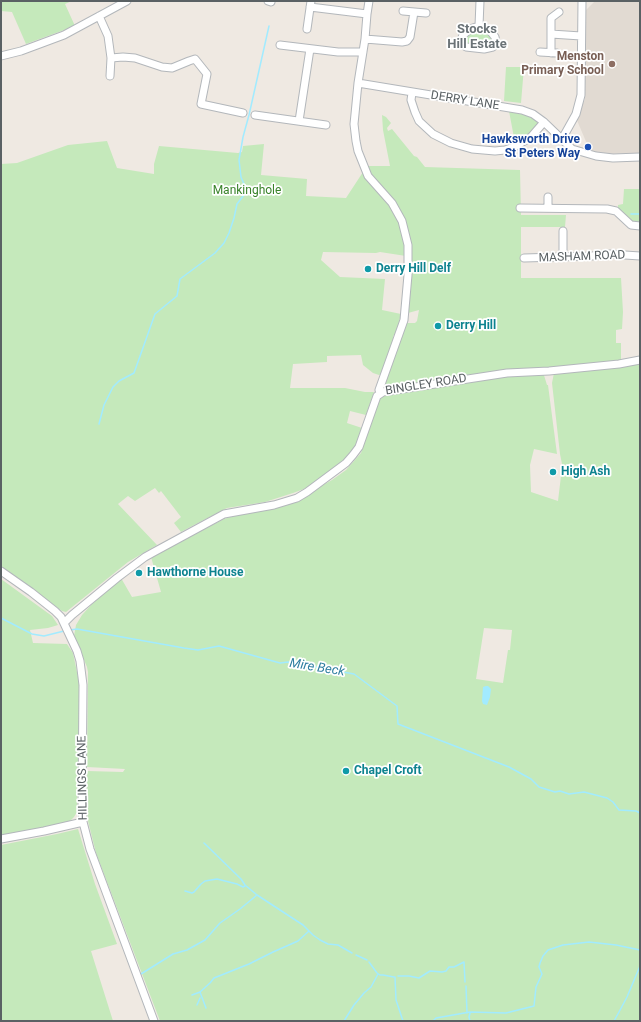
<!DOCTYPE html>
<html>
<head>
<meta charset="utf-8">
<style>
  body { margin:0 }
  #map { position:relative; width:641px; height:1022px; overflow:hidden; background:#efe9e2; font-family:Roboto,sans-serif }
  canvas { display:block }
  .frame { position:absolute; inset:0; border:2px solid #5a6164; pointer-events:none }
</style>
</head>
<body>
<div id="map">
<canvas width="641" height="1022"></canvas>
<div class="frame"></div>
</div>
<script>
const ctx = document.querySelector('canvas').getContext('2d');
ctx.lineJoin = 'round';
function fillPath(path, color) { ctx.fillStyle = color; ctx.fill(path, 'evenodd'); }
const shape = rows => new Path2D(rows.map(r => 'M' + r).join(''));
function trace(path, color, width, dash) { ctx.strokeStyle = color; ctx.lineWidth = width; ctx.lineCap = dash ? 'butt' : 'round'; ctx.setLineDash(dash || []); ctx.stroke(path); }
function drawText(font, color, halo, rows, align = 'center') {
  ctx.font = font + ' Roboto,sans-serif'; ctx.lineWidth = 3.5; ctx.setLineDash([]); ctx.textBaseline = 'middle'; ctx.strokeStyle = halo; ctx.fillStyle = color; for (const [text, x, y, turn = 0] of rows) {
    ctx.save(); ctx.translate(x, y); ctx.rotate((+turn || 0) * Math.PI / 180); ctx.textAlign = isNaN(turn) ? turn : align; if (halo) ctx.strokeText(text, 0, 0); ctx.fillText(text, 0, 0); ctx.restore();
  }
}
fillPath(shape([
  [595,1,640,1,640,153,608,154,594,152,590,151,576,118,585,99,584,28,585,11]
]), '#e1dad2');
fillPath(shape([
  [1,1,72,1,65,4,75,26,26,44,12,12,1,11],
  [476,29,484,29,491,36,493,43,490,45,469,45,464,42,467,34],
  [506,67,524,67,521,103,504,101],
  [509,111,528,114,537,120,538,123,538,125,532,132,525,137,515,143],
  [382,115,386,117,391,123,387,128,388,131,392,129,414,156,417,157,425,167,520,170,521,215,566,215,565,227,521,227,521,278,621,278,623,312,622,329,616,330,616,343,621,343,621,360,599,365,520,369,406,385,384,389,382,388,404,323,415,323,417,321,419,310,408,313,407,230,398,207,365,166,390,166,383,130],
  [107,141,117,168,154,174,154,164,159,146,238,153,242,152,243,146,264,144,261,175,307,179,306,196,346,198,363,172,366,180,392,203,401,224,406,256,380,252,376,253,323,252,321,260,340,277,385,279,382,310,401,314,396,334,393,336,394,338,381,374,379,375,373,373,363,365,361,355,327,356,327,362,293,364,290,388,345,388,365,392,374,392,366,415,350,411,347,423,362,428,356,445,341,463,326,475,304,489,293,493,265,502,227,508,194,525,181,532,174,523,181,517,161,491,159,493,155,488,135,501,128,496,118,504,157,545,128,562,66,612,62,611,20,580,1,567,1,164,17,163,68,145],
  [624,189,640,189,640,222,634,222,630,220,622,211,618,208,618,205,623,204],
  [640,364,640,1021,160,1021,96,853,88,821,86,806,87,771,123,772,125,769,87,767,88,672,87,667,74,636,76,625,82,615,92,604,121,578,132,597,161,592,151,557,224,519,236,515,268,510,297,499,332,480,346,470,361,453,378,401,381,396,384,394,446,384,543,372,547,385,548,385,557,454,534,449,530,465,531,492,558,501,561,476,563,469,560,454,552,383,554,373,618,367],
  [484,628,512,630,510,650,508,650,503,683,476,679],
  [1,579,52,616,58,625,48,628,30,630,33,643,67,644,73,653,78,677,81,679,80,749,79,749,77,774,77,812,74,817,68,823,1,835],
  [78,829,95,884,117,944,91,951,113,1021,1,1021,1,845,57,834]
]), '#c5e9bb');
fillPath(shape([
  [486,686,488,686,491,689,490,697,487,705,483,704,482,701,483,687]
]), '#a2ebff');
trace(shape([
  [631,214,640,214],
  [99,424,104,405,113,387,119,381,134,373,155,314,177,296,180,279,215,253,224,243,229,233,234,218,237,204,247,191,241,177,239,160,243,137,249,115,269,26],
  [1,618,32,634,44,636,64,631],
  [70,630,77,629,184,648,198,650,219,646,280,663,288,662,354,674,397,706,398,724,509,767,531,779,539,787,555,792,560,791,569,794,584,792,607,798,613,802,619,810,636,811,640,813],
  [204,843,241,879,245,885,257,895,303,925,313,935,320,940,328,944,338,945,352,953],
  [185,891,192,893,194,892,201,884,205,881,217,879,237,884,243,887,245,886],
  [356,955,367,960],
  [369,962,377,973,380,975,383,975,394,977],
  [141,974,173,954,187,950,205,940,220,923,240,909,257,895],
  [398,976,409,976,419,978,430,971,442,972,446,971,449,967,454,967,464,962,465,982],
  [395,977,396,1000,403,1021],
  [466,986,467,1013],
  [200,992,206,1008],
  [192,995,200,992,210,983,214,978,249,964,273,952,298,941,309,931],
  [197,1005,200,998],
  [344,1021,354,1005,364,993,371,987,378,974],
  [433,1021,436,1018,470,1012,506,1013,534,1006,536,987,542,974,539,967,540,963,543,956,548,950,563,945,589,942,616,945,640,950],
  [470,1021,469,1017,470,1013],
  [614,1021,619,1012,627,997,640,966]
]), '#a2ebff', 1.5);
const minor = shape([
  [268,1,271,2],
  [369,1,367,14,365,39,358,83,355,114,354,124,356,141,358,151,368,176,392,203,402,221,408,245,408,275,404,320,379,390,380,393],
  [310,7,367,14],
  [403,11,426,13],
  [99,16,108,36,111,58,123,57,135,58,162,67,172,68,189,61,195,59,207,74,201,104,243,113],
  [479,26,486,28,491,32,495,37,496,42,493,47,484,49,466,47,462,44,461,40,463,35,470,29,479,26],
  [479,26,480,1],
  [307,29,311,1],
  [551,34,581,36],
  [365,39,402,42,407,41,410,37,414,12],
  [280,45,338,52,363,52],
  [540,52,557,53],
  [551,53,551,18,559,12],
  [1,56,21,51,64,35,127,1],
  [110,76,111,58],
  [358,83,522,110,533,114,544,122,572,149,596,156,613,158,640,157],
  [412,93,411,100,415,112,419,121,433,134,451,143,472,149,495,151,505,150,514,147,531,137,544,122],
  [255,115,326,125],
  [299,121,310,49],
  [562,139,576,114,581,95,582,1],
  [520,208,607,209,616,211,631,225,640,226],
  [548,208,548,197],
  [563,231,563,257],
  [524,258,592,256,610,254,640,256],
  [1,571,31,592,55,611,61,617,77,651,80,661,83,685,82,804,83,822,90,849,154,1021],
  [64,623,72,615,117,578,145,557,154,552,224,514,274,505,297,498,307,492,346,463,353,455,359,447,377,396,383,392,507,373,549,371,619,364,640,360],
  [1,839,44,831,83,822]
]);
trace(minor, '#b3b7bb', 9);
trace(minor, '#fff', 7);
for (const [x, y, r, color] of [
  [612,64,4,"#8d6e63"],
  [588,147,4,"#1a4fb4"],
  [368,269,4,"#0f9aa8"],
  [438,326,4,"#0f9aa8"],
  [553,472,4,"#0f9aa8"],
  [139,573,4,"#0f9aa8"],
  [346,771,4,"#0f9aa8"]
]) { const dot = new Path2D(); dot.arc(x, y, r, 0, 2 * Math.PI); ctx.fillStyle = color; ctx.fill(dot); trace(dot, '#fff', 1.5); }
drawText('bold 12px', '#785e54', '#fff', [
  ["Menston",604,57],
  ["Primary School",604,71]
], 'right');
drawText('12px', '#5a6164', '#fff', [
  ["DERRY LANE",465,101,9],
  ["MASHAM ROAD",582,257,-2],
  ["BINGLEY ROAD",426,385,-9],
  ["HILLINGS LANE",83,778,-91]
]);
drawText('bold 12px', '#164399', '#fff', [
  ["Hawksworth Drive",580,140],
  ["St Peters Way",580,154]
], 'right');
drawText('12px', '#3a832b', '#fff', [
  ["Mankinghole",247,191]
]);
drawText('bold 12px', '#0d838f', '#fff', [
  ["Derry Hill Delf",376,269],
  ["Derry Hill",446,326],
  ["High Ash",561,472],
  ["Hawthorne House",147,573],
  ["Chapel Croft",354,771]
], 'left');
drawText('bold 13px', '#6b7377', '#fff', [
  ["Stocks",477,30],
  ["Hill Estate",477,45]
]);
drawText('italic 13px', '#2e7ea0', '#fff', [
  ["Mire Beck",317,668,9]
]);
</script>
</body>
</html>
